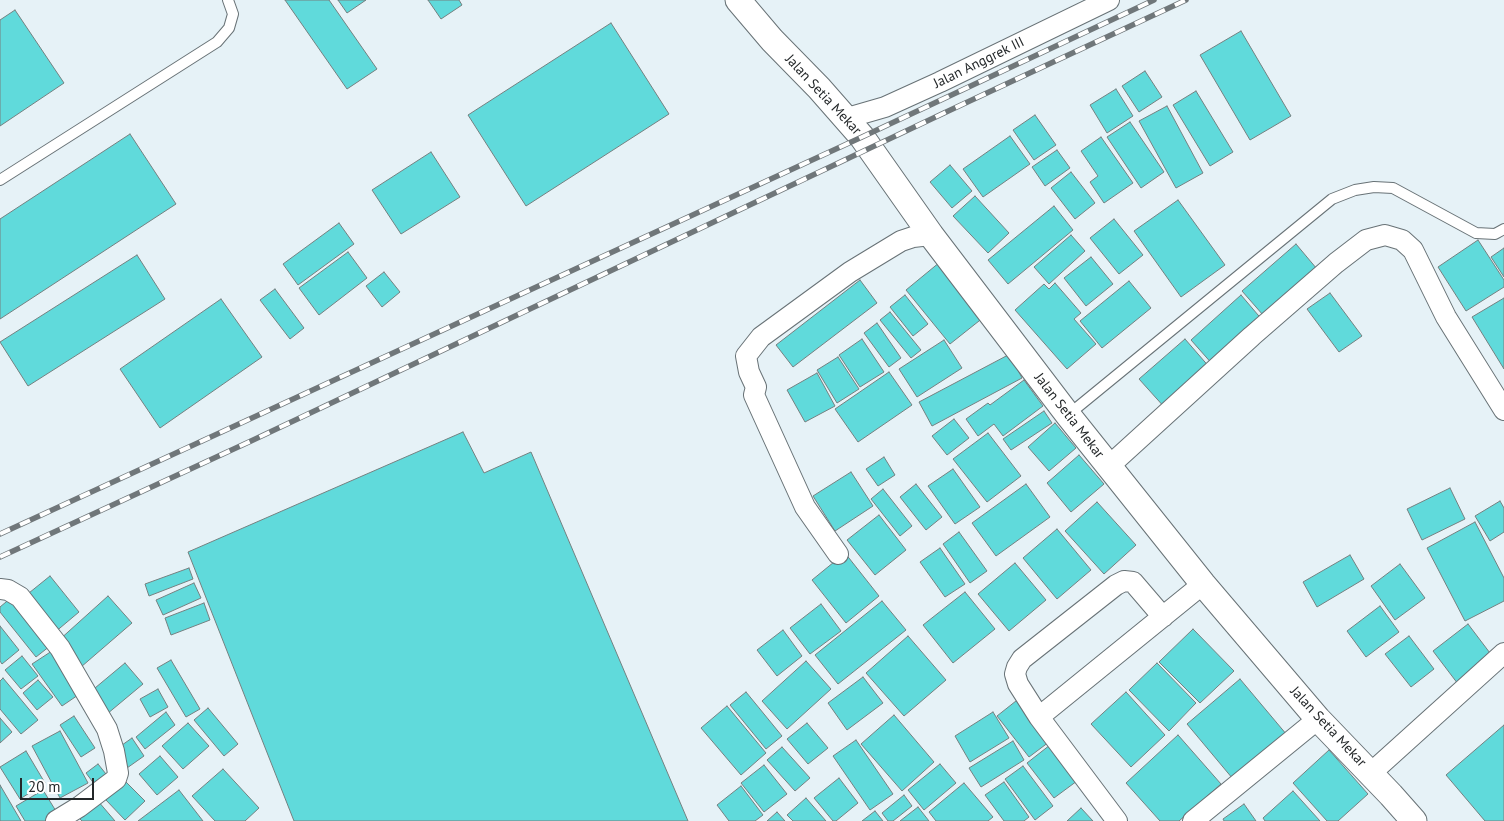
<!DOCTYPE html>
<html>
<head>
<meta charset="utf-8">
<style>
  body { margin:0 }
  #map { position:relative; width:1504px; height:821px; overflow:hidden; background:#e6f2f7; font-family:"PT Sans",sans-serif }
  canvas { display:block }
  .scale { position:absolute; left:20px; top:778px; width:74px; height:22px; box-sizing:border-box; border:2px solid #232729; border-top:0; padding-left:6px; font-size:15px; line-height:18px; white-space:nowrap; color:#232729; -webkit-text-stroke:4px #fff; paint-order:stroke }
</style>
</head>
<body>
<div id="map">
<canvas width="1504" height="821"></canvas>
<div class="scale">20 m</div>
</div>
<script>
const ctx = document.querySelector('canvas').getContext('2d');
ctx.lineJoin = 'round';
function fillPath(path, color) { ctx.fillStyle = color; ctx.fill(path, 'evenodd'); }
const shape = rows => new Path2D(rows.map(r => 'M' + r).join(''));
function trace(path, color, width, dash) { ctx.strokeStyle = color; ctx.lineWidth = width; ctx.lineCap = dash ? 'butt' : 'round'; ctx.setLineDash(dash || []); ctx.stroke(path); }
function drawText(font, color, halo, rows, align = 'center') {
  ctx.font = font + ' "PT Sans",sans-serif'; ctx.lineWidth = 4.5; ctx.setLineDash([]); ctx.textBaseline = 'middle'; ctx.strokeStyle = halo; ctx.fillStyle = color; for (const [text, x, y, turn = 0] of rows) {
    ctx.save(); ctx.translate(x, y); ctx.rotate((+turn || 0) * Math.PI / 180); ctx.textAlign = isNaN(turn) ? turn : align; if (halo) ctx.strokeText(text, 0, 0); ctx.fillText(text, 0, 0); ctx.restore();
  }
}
const building = shape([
  [285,0,329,0,377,69,347,89,285,0],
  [338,0,366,0,347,13,338,0],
  [428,0,459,0,462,5,441,19,428,0],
  [15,10,64,83,0,126,0,20,15,10],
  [611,23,669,114,526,206,468,115,611,23],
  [1241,31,1291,116,1250,140,1200,55,1241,31],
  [1145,71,1162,97,1139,112,1122,86,1145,71],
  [1116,89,1133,116,1107,133,1090,105,1116,89],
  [1196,91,1233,152,1210,166,1173,105,1196,91],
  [1167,106,1203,173,1176,188,1139,121,1167,106],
  [1035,115,1056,145,1034,160,1013,130,1035,115],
  [1130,122,1164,172,1141,188,1107,137,1130,122],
  [130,134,176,204,0,319,0,219,130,134],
  [1010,136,1030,164,983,197,963,169,1010,136],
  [1101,137,1133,183,1104,203,1090,182,1098,176,1081,151,1101,137],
  [1057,150,1070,168,1045,186,1032,167,1057,150],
  [431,152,460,197,401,234,372,190,431,152],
  [950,165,972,191,952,208,930,182,950,165],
  [1071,172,1095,203,1075,219,1051,188,1071,172],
  [975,196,1009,233,988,253,953,216,975,196],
  [1178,200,1225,265,1181,297,1134,231,1178,200],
  [1054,206,1073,230,1008,284,988,260,1054,206],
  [1114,219,1143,255,1119,274,1090,238,1114,219],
  [339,223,354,244,298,285,283,264,339,223],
  [1071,235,1085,251,1049,284,1034,267,1071,235],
  [1478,240,1504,280,1504,287,1466,311,1438,267,1478,240],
  [1296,244,1317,269,1263,315,1242,291,1296,244],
  [1504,248,1504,277,1491,257,1504,248],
  [348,252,367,278,319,315,299,288,348,252],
  [137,255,165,299,28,386,0,342,137,255],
  [1091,257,1113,284,1086,306,1064,278,1091,257],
  [940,262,984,317,950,344,906,290,940,262],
  [384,272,400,292,382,307,366,286,384,272],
  [860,280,877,303,793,367,776,345,860,280],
  [1129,281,1151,308,1102,348,1080,321,1129,281],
  [1055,283,1081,313,1074,319,1096,344,1067,369,1015,310,1044,284,1049,289,1055,283],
  [275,289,304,328,290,339,260,300,275,289],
  [1330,293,1362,336,1339,352,1307,309,1330,293],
  [905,295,928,324,913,336,890,307,905,295],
  [1241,295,1264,322,1214,366,1191,340,1241,295],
  [1504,298,1504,369,1472,317,1504,298],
  [221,299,262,357,160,428,120,369,221,299],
  [890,312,921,350,911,358,880,320,890,312],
  [877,323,901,358,889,367,864,333,877,323],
  [862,339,884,372,860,387,839,355,862,339],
  [1185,339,1211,369,1166,409,1139,379,1185,339],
  [944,340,962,368,917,397,899,369,944,340],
  [1010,354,1022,378,932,426,919,402,1010,354],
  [838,357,859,389,837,403,817,370,838,357],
  [889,372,912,405,858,442,835,409,889,372],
  [817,373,835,406,805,422,787,390,817,373],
  [1024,380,1043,406,1003,436,994,424,978,436,966,419,988,403,990,405,1024,380],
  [1044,411,1052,423,1011,450,1003,439,1044,411],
  [954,419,969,438,947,455,932,436,954,419],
  [1055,423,1076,448,1049,471,1028,447,1055,423],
  [463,432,484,473,531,452,688,821,294,821,188,552,463,432],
  [988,433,1021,476,987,502,953,459,988,433],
  [1079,455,1104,484,1071,512,1047,483,1079,455],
  [884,457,895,475,878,486,866,469,884,457],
  [953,469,980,507,955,524,928,486,953,469],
  [851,472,873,506,835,531,813,496,851,472],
  [916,484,942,517,926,530,900,497,916,484],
  [1026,484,1050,517,996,556,972,523,1026,484],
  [1450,488,1465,519,1422,540,1407,509,1450,488],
  [883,489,912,526,900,536,871,499,883,489],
  [1500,501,1504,508,1504,532,1490,541,1475,516,1500,501],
  [1097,502,1136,545,1104,574,1065,531,1097,502],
  [879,515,906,550,875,575,847,540,879,515],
  [1475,522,1504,578,1504,601,1465,621,1427,548,1475,522],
  [1057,529,1091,570,1057,599,1023,558,1057,529],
  [959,532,987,571,970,583,943,544,959,532],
  [940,548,965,584,945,597,920,562,940,548],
  [845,553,879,596,846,623,812,580,845,553],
  [1350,555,1364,579,1317,607,1303,582,1350,555],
  [1015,563,1046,600,1009,631,978,594,1015,563],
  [1400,564,1425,598,1395,620,1371,586,1400,564],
  [189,568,193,579,149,596,145,584,189,568],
  [50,576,79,612,54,633,24,597,50,576],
  [194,583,201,598,163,615,156,600,194,583],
  [965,592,995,629,953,663,923,625,965,592],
  [108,596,132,623,81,667,58,641,108,596],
  [12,597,50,646,36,657,0,612,0,607,12,597],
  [882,601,906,630,838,684,815,655,882,601],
  [204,603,210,620,171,635,165,618,204,603],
  [821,604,841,631,810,654,790,628,821,604],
  [1380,606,1399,632,1366,657,1347,631,1380,606],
  [1468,624,1493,657,1458,684,1433,651,1468,624],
  [0,626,19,650,2,664,0,661,0,626],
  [1193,629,1234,671,1200,703,1159,662,1193,629],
  [783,630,802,656,777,676,757,650,783,630],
  [908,636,946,680,904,716,866,673,908,636],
  [1409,636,1434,669,1411,687,1385,654,1409,636],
  [55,649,84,691,62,706,32,664,55,649],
  [22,656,38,676,21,689,5,670,22,656],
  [171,660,200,709,186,717,157,668,171,660],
  [806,661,831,689,787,729,762,701,806,661],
  [125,663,143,684,107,714,89,693,125,663],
  [1157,663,1196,703,1169,731,1129,690,1157,663],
  [863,677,883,703,847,730,828,703,863,677],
  [3,678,38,720,21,734,0,709,0,681,3,678],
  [1240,679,1287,735,1233,779,1187,724,1240,679],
  [38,680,53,697,37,710,23,693,38,680],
  [158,689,168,707,150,717,140,699,158,689],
  [746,692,782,736,766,749,730,705,746,692],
  [1126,692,1165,735,1131,767,1091,724,1126,692],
  [1021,697,1053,739,1029,757,997,716,1021,697],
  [727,706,766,753,741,775,701,728,727,706],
  [208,708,238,744,224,756,194,720,208,708],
  [166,712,175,725,145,749,136,737,166,712],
  [993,712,1009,738,970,762,955,736,993,712],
  [894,715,934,762,902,791,861,744,894,715],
  [74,716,95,748,81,757,60,725,74,716],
  [0,718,12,732,0,743,0,718],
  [188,723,209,746,183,769,162,746,188,723],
  [807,723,828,748,808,764,787,739,807,723],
  [1504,725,1504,821,1485,821,1446,775,1504,725],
  [60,731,88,783,60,798,32,746,60,731],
  [1178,735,1221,784,1179,821,1160,821,1126,783,1178,735],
  [132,738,144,756,127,768,115,750,132,738],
  [856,740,893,794,870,810,833,756,856,740],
  [1013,741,1024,760,981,787,969,768,1013,741],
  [1050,745,1077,781,1054,798,1027,763,1050,745],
  [782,747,810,778,795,791,767,760,782,747],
  [1329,750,1368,794,1338,821,1327,821,1293,783,1329,750],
  [26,751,45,783,20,799,0,767,26,751],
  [160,756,178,777,157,795,139,774,160,756],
  [98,764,110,779,98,789,86,773,98,764],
  [940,764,956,783,924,810,908,790,940,764],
  [764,765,787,794,764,812,741,783,764,765],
  [1023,766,1053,806,1035,820,1005,779,1023,766],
  [223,769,259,808,245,821,215,821,192,796,223,769],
  [839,778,858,803,836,821,833,821,814,798,839,778],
  [125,781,145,801,125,820,106,800,125,781],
  [1004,782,1029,817,1024,821,1004,821,985,795,1004,782],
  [964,783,993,817,988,821,936,821,929,812,964,783],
  [0,785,21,821,0,821,0,785],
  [741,786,763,815,755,821,729,821,717,805,741,786],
  [43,790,59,816,51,821,25,821,16,806,43,790],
  [179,790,203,821,138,821,179,790],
  [1293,791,1320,821,1265,821,1263,818,1293,791],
  [904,795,912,806,893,821,888,821,882,813,904,795],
  [806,798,826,821,793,821,787,815,806,798],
  [98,801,115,821,82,821,78,817,98,801],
  [1244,804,1256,821,1224,821,1223,819,1244,804],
  [918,807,929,821,900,821,918,807],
  [1081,808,1093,821,1067,821,1081,808],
  [875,811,883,821,862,821,875,811],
  [777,812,785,821,767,821,777,812]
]);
fillPath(building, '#60dadb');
trace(building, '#748080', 1);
const service = shape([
  [0,180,217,42,229,28,233,14,228,0],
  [1068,415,1332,199,1355,190,1374,187,1393,188,1476,233,1495,234,1504,229]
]);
const minor = shape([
  [847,118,885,107,940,82,1109,0],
  [1108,467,1252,336,1336,263,1366,240,1385,235,1402,240,1413,250,1446,317,1504,410],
  [838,554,805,507,754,395,756,387,749,372,746,356,761,337,850,272,901,241,913,237,931,235],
  [0,589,8,590,20,597,60,648,107,729,114,751,118,773,116,779,79,807,56,821],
  [1039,717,1203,584],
  [1371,773,1504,653],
  [1117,821,1039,717,1018,684,1015,674,1017,667,1022,659,1116,585,1124,581,1133,582,1163,617],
  [1193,821,1318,719]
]);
const tertiary = shape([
  [738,0,772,40,819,88,862,137,931,235,1068,415,1203,584,1318,719,1391,795,1414,821]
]);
trace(service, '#687276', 12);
trace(minor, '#687276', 22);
trace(tertiary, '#687276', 27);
trace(service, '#fff', 10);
trace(minor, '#fff', 20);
trace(tertiary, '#fff', 25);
const rail = shape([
  [0,534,862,137,1154,0],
  [0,557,251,441,944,113,1186,0]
]);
trace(rail, '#70777a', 5.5);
trace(rail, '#fff', 4, [11]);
drawText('14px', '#232729', '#fff', [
  ["Jalan Anggrek III",979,63,-26],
  ["Jalan Setia Mekar",823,95,47],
  ["Jalan Setia Mekar",1069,416,52],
  ["Jalan Setia Mekar",1328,727,47]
]);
</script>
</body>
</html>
